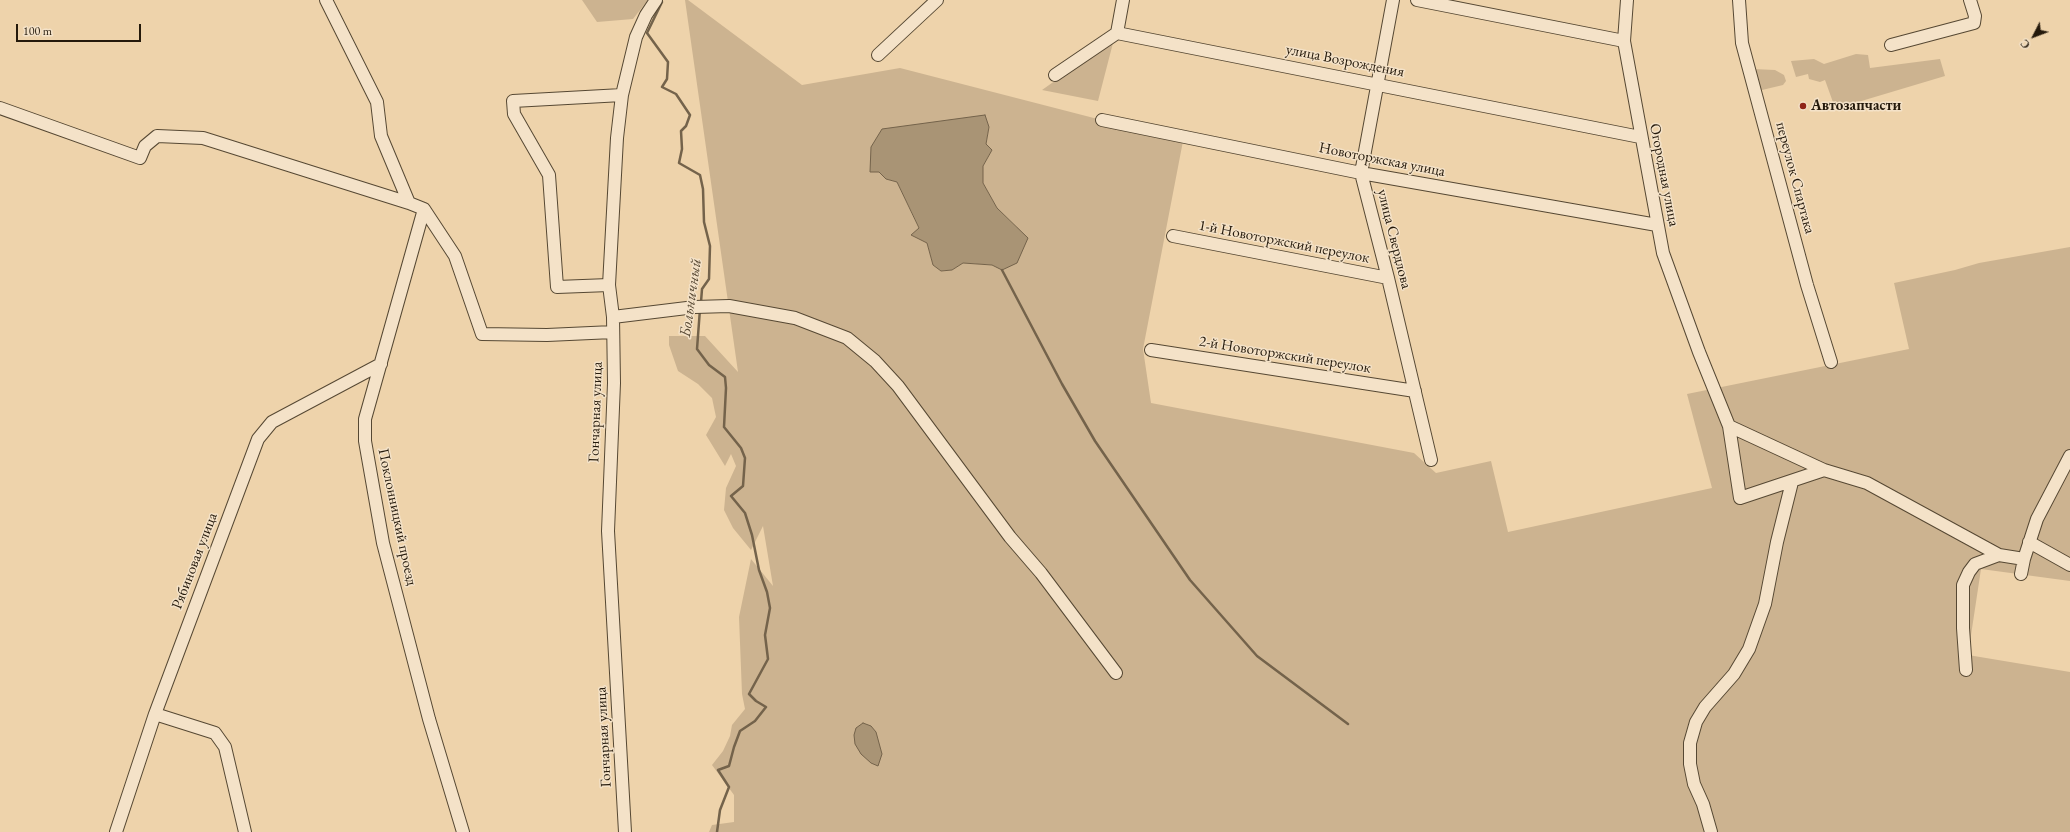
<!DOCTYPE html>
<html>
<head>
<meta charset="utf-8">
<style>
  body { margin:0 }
  #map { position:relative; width:2070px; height:832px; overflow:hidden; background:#eed3ab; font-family:"EB Garamond",serif }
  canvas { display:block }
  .north { position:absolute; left:2014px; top:16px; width:40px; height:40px; -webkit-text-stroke:3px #f4e2c8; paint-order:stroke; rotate:228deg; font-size:11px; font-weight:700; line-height:16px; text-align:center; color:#24190b }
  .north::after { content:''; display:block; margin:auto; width:14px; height:18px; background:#24190b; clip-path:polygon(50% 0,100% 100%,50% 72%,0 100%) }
  .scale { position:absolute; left:16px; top:24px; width:125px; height:18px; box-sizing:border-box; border:2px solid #24190b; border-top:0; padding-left:5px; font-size:12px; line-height:14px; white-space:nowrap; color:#24190b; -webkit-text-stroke:3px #f4e2c8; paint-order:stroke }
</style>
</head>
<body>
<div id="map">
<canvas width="2070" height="832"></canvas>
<div class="north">С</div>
<div class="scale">100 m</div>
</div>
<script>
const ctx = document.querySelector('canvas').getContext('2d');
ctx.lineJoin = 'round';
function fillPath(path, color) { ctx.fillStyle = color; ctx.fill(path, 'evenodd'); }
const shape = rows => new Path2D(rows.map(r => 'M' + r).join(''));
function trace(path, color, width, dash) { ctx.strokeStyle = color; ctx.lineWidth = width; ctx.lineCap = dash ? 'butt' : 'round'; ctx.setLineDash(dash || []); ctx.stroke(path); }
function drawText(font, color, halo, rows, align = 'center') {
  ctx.font = font + ' "EB Garamond",serif'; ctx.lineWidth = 3; ctx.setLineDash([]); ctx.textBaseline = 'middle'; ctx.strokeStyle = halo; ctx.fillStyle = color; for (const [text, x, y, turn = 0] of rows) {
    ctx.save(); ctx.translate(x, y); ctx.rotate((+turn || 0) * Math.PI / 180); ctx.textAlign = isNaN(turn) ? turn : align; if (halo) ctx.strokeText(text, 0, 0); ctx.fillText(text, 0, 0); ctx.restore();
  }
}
fillPath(shape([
  [582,0,648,0,633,19,597,22],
  [685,0,688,0,802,85,900,68,1183,141,1143,349,1151,403,1414,453,1436,473,1491,461,1508,532,1712,488,1687,394,1909,349,1894,283,1955,270,1979,263,2070,247,2070,581,1981,569,1968,655,2070,672,2070,832,709,832,712,825,734,822,734,795,712,765,723,751,730,736,732,725,745,709,742,694,739,617,751,559,773,586,763,526,751,550,733,528,724,510,726,488,736,466,731,454,725,466,706,435,716,417,712,398,698,384,678,371,669,345,669,336,705,336,738,372],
  [989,127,986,144,992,150,983,166,983,183,997,208,1017,227,1002,269,992,265,963,263,952,270,941,271,933,265,927,243,911,235,919,229,897,182,886,179,879,172,870,172],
  [1114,39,1098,101,1042,90],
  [1856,54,1868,55,1870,68,1940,59,1945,76,1838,108,1837,104,1834,105,1825,80,1820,82,1809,79,1808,74,1796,77,1791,61,1814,59,1824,64],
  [1753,69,1775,70,1784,75,1786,81,1783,85,1762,90,1758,85]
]), '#ccb390');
const water = shape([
  [985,115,989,127,986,144,992,150,983,166,983,183,997,208,1028,238,1017,263,1002,270,992,265,963,263,952,270,941,271,933,265,927,243,911,235,919,228,897,182,886,179,879,172,870,172,871,147,882,129,985,115],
  [863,723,871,726,876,732,882,754,878,766,871,763,861,754,855,744,854,735,856,728,863,723]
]);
fillPath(water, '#a99475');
trace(water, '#74634b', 1);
trace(shape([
  [661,0,662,2,647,33,668,62,667,79,662,87,676,94,690,115,686,126,681,131,682,149,679,163,700,175,703,189,704,222,710,246,709,279,702,289,701,302],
  [1002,270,1062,384,1095,441,1190,580,1257,656,1348,724],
  [700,309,697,349,709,365,725,377,726,388,724,427,741,448,745,458,743,486,731,496,745,513,752,535,759,570,767,592,770,608,765,635,768,659,749,694,756,701,766,707,755,721,740,731,734,747,729,766,718,770,729,787,720,810,717,832]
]), '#74634b', 2.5);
const minor = shape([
  [326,0,377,102,381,136,409,203],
  [1393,0,1361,173,1388,278,1431,460],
  [1417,0,1624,41],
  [1627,0,1624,41,1663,253,1699,352,1729,426,1740,498,1824,470,1867,483,1999,555,2024,559,2037,519,2070,456],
  [1739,0,1742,43,1807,285,1831,362],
  [1117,33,1123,0],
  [1891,45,1974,23,1975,16,1970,0],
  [878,55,937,0],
  [1055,75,1117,33,1640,137],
  [0,108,140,158,145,146,157,136,203,138,409,203,424,209,455,256,482,334,547,335,613,332],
  [1102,120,1361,173,1657,225],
  [424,209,365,419,365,441,383,543,429,719,463,832],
  [1173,236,1388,278],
  [609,285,557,287,549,175,514,114,513,101,622,95],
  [613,317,695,307,729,306,795,318,847,338,875,361,898,386,1010,537,1041,573,1116,673],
  [1151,350,1415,391],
  [1729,426,1824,470],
  [2029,542,2070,565],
  [2021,574,2024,559],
  [1966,670,1963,628,1963,585,1969,572,1975,564,1999,555],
  [155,714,215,733,225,747,245,832],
  [116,832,155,714,258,439,272,422,381,364],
  [625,832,608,531,614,383,613,317,609,285,617,138,622,95,636,37,646,15,656,0],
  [1711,832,1703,804,1694,784,1690,764,1690,743,1696,722,1705,707,1734,674,1749,649,1765,604,1777,542,1792,482]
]);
trace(minor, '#564833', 14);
trace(minor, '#f4e2c8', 12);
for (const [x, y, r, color] of [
  [1803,106,4,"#8f2418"]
]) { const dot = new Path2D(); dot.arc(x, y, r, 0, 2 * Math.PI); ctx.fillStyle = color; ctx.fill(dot); trace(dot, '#f4e2c8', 1.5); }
drawText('15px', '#24190b', '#f4e2c8', [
  ["улица Возрождения",1345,61,11],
  ["Новоторжская улица",1382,160,11],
  ["Огородная улица",1664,175,79],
  ["переулок Спартака",1795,178,75],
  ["улица Свердлова",1394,239,76],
  ["1-й Новоторжский переулок",1284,242,11],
  ["2-й Новоторжский переулок",1285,355,9],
  ["Гончарная улица",596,412,-88],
  ["Поклонницкий проезд",397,517,78],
  ["Рябиновая улица",195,561,-69],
  ["Гончарная улица",604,737,-93]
]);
drawText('bold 15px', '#24190b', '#f4e2c8', [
  ["Автозапчасти",1811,106]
], 'left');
drawText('italic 16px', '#594a35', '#f4e2c8', [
  ["Больничный",691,298,-82]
]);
</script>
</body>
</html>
